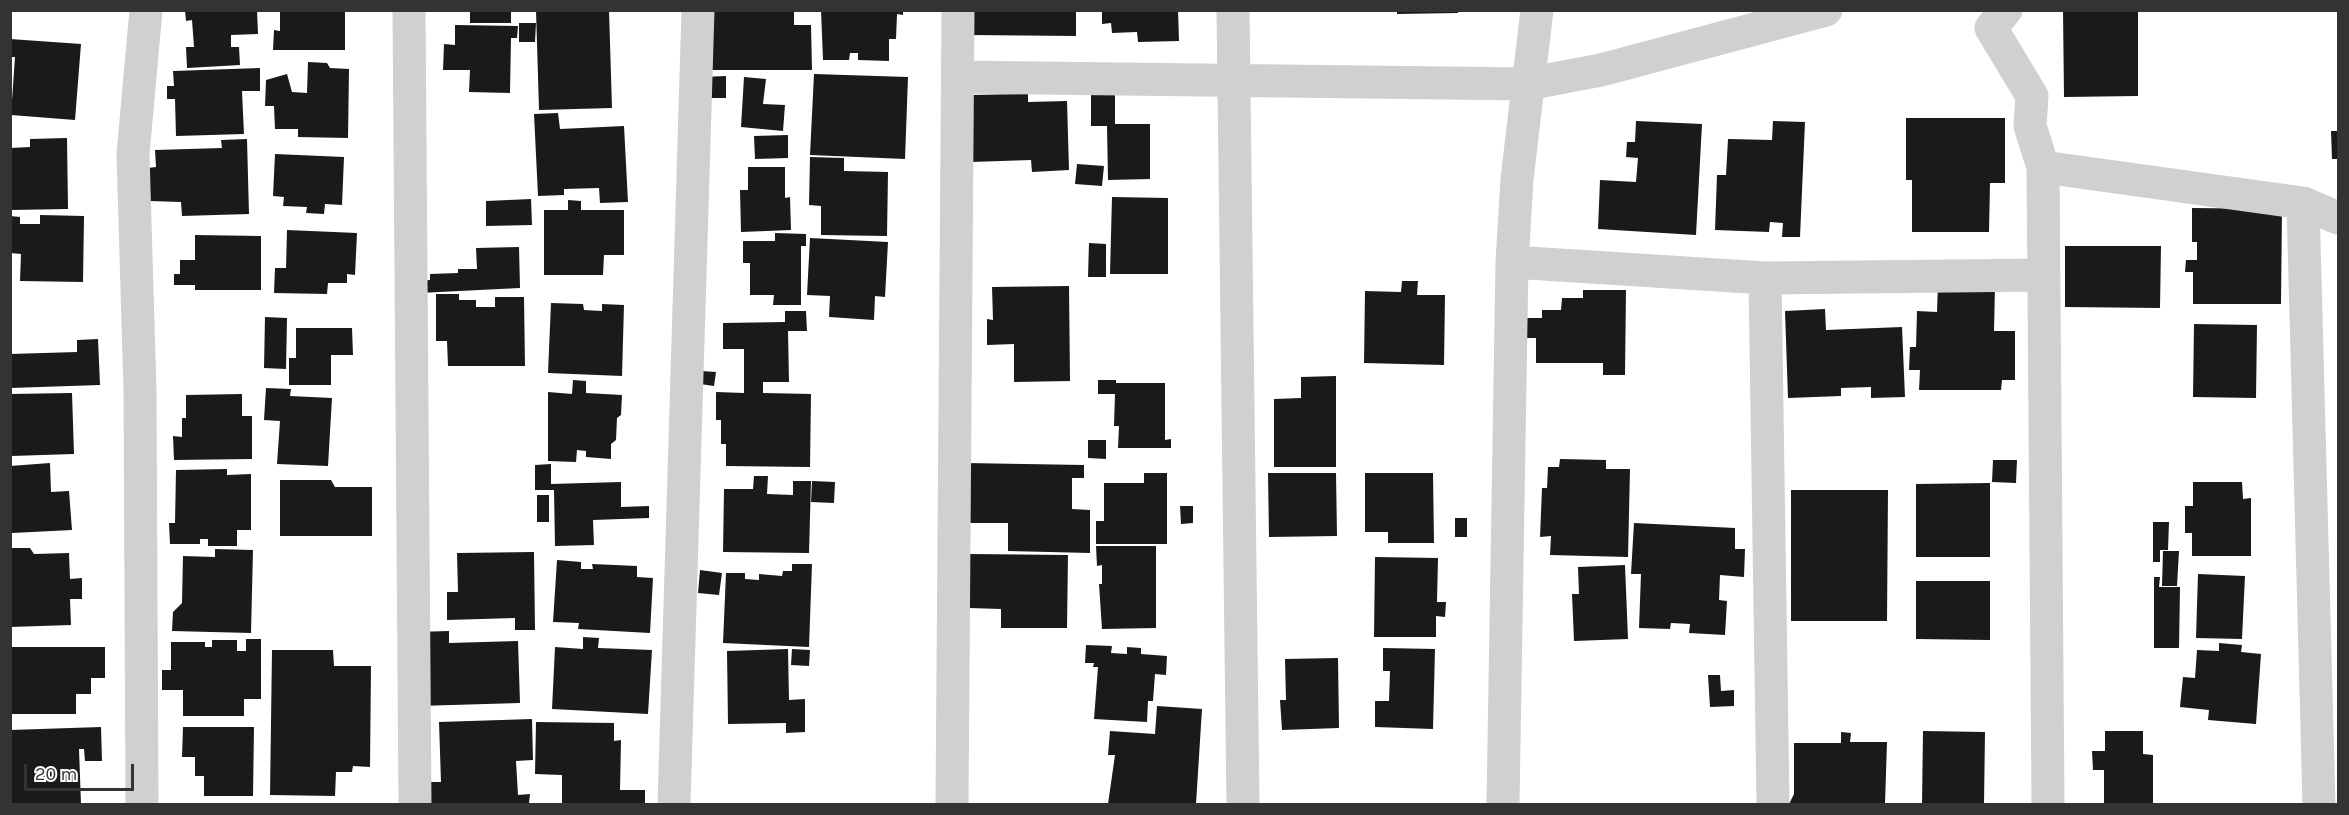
<!DOCTYPE html>
<html>
<head>
<meta charset="utf-8">
<style>
  body { margin:0 }
  #map { position:relative; width:2349px; height:815px; overflow:hidden; background:#fff; font-family:Karla,sans-serif }
  canvas { display:block }
  .frame { position:absolute; inset:0; border:12px solid #333; pointer-events:none }
  .scale { position:absolute; left:24px; top:764px; width:110px; height:27px; box-sizing:border-box; border:3px solid #333; border-top:0; padding-left:8px; font-size:18px; line-height:21px; white-space:nowrap; color:#333; -webkit-text-stroke:4px #fff; paint-order:stroke }
</style>
</head>
<body>
<div id="map">
<canvas width="2349" height="815"></canvas>
<div class="frame"></div>
<div class="scale">20 m</div>
</div>
<script>
const ctx = document.querySelector('canvas').getContext('2d');
ctx.lineJoin = 'round';
function fillPath(path, color) { ctx.fillStyle = color; ctx.fill(path, 'evenodd'); }
const shape = rows => new Path2D(rows.map(r => 'M' + r).join(''));
function trace(path, color, width, dash) { ctx.strokeStyle = color; ctx.lineWidth = width; ctx.lineCap = dash ? 'butt' : 'round'; ctx.setLineDash(dash || []); ctx.stroke(path); }
fillPath(shape([
  [185,10,257,10,258,34,231,35,231,47,239,47,240,65,187,68,186,47,194,47,192,20,186,21],
  [280,10,345,10,345,50,273,50,274,30,280,31],
  [470,10,511,10,511,23,470,23],
  [536,10,609,10,612,108,539,110],
  [701,10,794,10,794,25,811,25,812,70,701,70],
  [821,10,903,10,903,15,897,14,896,39,889,39,889,61,858,60,858,53,850,53,849,60,823,60],
  [969,10,1076,10,1076,36,969,35],
  [1102,10,1178,10,1179,41,1138,42,1137,32,1112,33,1111,23,1102,24],
  [1397,10,1458,10,1458,13,1397,14],
  [2063,10,2138,10,2138,96,2064,97],
  [519,23,536,23,535,42,519,42],
  [455,25,518,26,517,38,511,38,510,93,469,92,470,70,443,70,444,44,455,45],
  [10,39,81,44,75,120,11,115,15,57,10,57],
  [308,62,327,63,330,68,349,69,348,138,298,137,298,129,275,129,274,106,265,106,266,80,287,74,292,92,307,93],
  [260,68,260,91,242,91,244,134,176,136,175,99,167,99,167,86,174,86,173,71],
  [814,74,908,77,905,159,810,155],
  [726,76,726,98,701,98,701,77],
  [744,77,766,79,763,104,785,105,783,131,741,127],
  [1028,94,1028,102,1067,101,1069,170,1032,172,1031,160,971,162,970,95],
  [1091,94,1115,94,1115,124,1150,124,1150,179,1108,180,1107,126,1091,126],
  [558,113,560,129,624,126,628,202,600,203,599,188,564,189,564,195,538,196,534,114],
  [1906,118,2005,118,2005,183,1990,183,1989,232,1912,232,1912,180,1906,180],
  [1636,121,1702,124,1696,235,1598,229,1600,180,1636,182,1638,158,1626,157,1627,142,1635,142],
  [1773,121,1805,122,1800,237,1782,237,1783,223,1770,222,1769,232,1715,230,1717,175,1726,175,1728,139,1772,140],
  [2331,131,2338,131,2338,159,2332,159],
  [788,135,788,158,755,159,754,136],
  [67,138,68,209,11,210,10,148,30,147,30,139],
  [247,139,249,214,182,216,181,202,149,201,148,168,156,167,155,150,222,148,221,140],
  [275,154,344,157,342,205,325,204,324,214,306,213,307,207,283,206,284,197,273,196],
  [810,157,844,158,844,171,888,172,887,236,821,235,821,206,809,205],
  [1077,164,1104,166,1102,186,1075,184],
  [748,167,785,167,785,198,790,197,791,230,741,232,740,190,748,190],
  [1112,197,1168,198,1168,274,1110,274],
  [531,199,532,225,486,226,486,201],
  [568,200,581,201,581,210,624,210,624,255,604,255,603,275,544,275,544,210,568,210],
  [2192,208,2282,209,2281,304,2193,304,2193,272,2185,272,2186,260,2197,260,2197,242,2192,242],
  [40,215,84,216,83,282,20,281,21,254,10,253,10,216,20,217,20,224,40,224],
  [287,230,357,233,355,275,347,274,347,283,328,283,327,294,274,293,275,268,286,268],
  [775,233,806,234,806,246,801,246,801,305,773,305,774,295,750,295,750,263,743,263,743,241,775,241],
  [195,235,261,236,261,290,195,290,195,285,174,285,174,274,180,274,180,260,195,260],
  [810,238,888,242,885,297,875,296,874,320,829,317,830,296,807,295],
  [1089,243,1106,244,1106,277,1088,277],
  [2065,246,2161,246,2160,308,2065,307],
  [519,247,520,288,419,293,418,281,430,280,430,274,458,273,458,269,477,269,476,248],
  [1402,281,1418,281,1417,295,1445,295,1444,365,1364,363,1365,291,1401,292],
  [1938,284,1995,285,1994,331,2015,331,2015,380,2002,380,2001,390,1919,390,1920,370,1909,370,1910,347,1916,347,1917,311,1937,312],
  [1069,286,1070,381,1014,382,1014,344,987,345,987,319,993,320,992,287],
  [1583,290,1626,290,1625,375,1603,375,1603,363,1536,363,1536,338,1524,338,1525,318,1542,318,1542,310,1561,310,1562,298,1583,298],
  [436,294,459,294,459,300,476,300,476,307,495,307,495,297,524,297,525,366,448,366,447,341,436,341],
  [551,303,583,304,584,310,602,311,602,304,624,305,622,376,548,373],
  [1825,309,1826,330,1902,327,1905,397,1871,398,1871,387,1841,388,1841,396,1788,398,1785,311],
  [785,311,806,311,807,331,788,331,789,382,763,382,763,393,811,394,810,467,726,466,726,444,721,444,721,420,716,420,716,392,744,393,744,349,723,349,723,323,785,322],
  [265,317,287,318,286,369,264,368],
  [2194,324,2257,325,2256,398,2193,397],
  [296,328,352,328,353,355,331,355,331,385,289,385,289,358,296,358],
  [98,339,100,385,10,388,10,354,77,352,77,340],
  [701,371,716,372,714,386,700,384],
  [1336,376,1336,467,1274,467,1274,399,1301,398,1301,377],
  [573,380,586,381,586,393,622,395,621,415,617,418,616,440,611,444,611,459,586,457,586,451,577,450,576,462,548,461,548,392,572,394],
  [1098,380,1116,380,1116,383,1165,383,1165,440,1171,439,1171,448,1118,448,1119,426,1114,426,1115,394,1098,394],
  [266,388,291,389,290,396,332,398,328,466,277,464,280,421,264,420],
  [72,393,74,454,11,456,10,394],
  [242,394,242,416,252,416,252,459,174,460,173,436,182,437,182,418,186,418,186,395],
  [1088,440,1106,440,1106,459,1088,458],
  [1560,459,1606,460,1606,469,1630,469,1628,557,1550,555,1551,536,1540,537,1542,488,1547,488,1548,467,1559,467],
  [1993,460,2017,460,2016,483,1992,482],
  [50,463,51,492,69,491,72,530,12,533,10,466],
  [965,463,1084,465,1084,478,1072,478,1072,509,1090,510,1090,553,1008,551,1008,523,964,523],
  [551,464,551,484,621,482,621,507,649,506,649,518,593,520,594,545,555,546,554,490,535,490,535,465],
  [227,469,227,475,251,474,251,530,237,530,237,546,208,546,208,539,200,539,200,544,170,544,169,523,175,523,176,470],
  [1144,473,1167,473,1167,544,1096,544,1096,521,1104,521,1104,483,1144,483],
  [1268,473,1336,473,1337,536,1269,537],
  [1365,473,1433,473,1434,543,1388,543,1388,532,1365,532],
  [754,476,768,476,767,494,793,495,793,481,811,481,809,553,723,552,724,489,753,489],
  [280,480,331,480,335,487,372,487,372,536,280,536],
  [812,481,835,482,834,503,811,502],
  [2193,482,2242,482,2243,499,2251,498,2251,556,2192,556,2192,533,2185,533,2185,506,2193,506],
  [1990,483,1990,557,1916,557,1916,484],
  [1791,490,1888,490,1887,621,1791,621],
  [537,495,549,495,549,522,537,522],
  [1180,506,1193,506,1193,523,1181,524],
  [1455,518,1467,518,1467,537,1455,537],
  [2153,522,2169,522,2168,550,2160,550,2160,562,2153,562],
  [1634,523,1735,528,1735,549,1745,549,1744,577,1720,575,1719,600,1727,601,1725,635,1689,633,1690,624,1671,623,1670,629,1639,628,1641,574,1631,574],
  [1096,546,1156,546,1156,628,1102,629,1099,584,1102,584,1102,565,1097,566],
  [10,548,30,548,34,554,69,553,70,579,82,578,82,599,70,599,71,625,10,627],
  [215,549,253,550,251,633,172,631,173,612,182,603,183,556,215,557],
  [2163,551,2179,551,2177,586,2162,586],
  [534,552,535,630,515,630,515,618,447,620,447,592,458,592,457,553],
  [969,554,1068,555,1067,628,1001,628,1001,609,969,608],
  [1375,557,1438,558,1437,602,1446,602,1445,617,1436,616,1436,637,1374,637],
  [557,560,581,562,581,569,593,569,592,564,637,566,637,577,653,578,650,633,578,629,579,623,553,622],
  [792,564,812,564,809,647,723,643,726,573,745,573,745,579,759,580,759,574,782,576,783,571,792,571],
  [1625,565,1628,639,1574,641,1572,594,1579,594,1578,567],
  [700,570,722,573,719,595,698,593],
  [2198,574,2245,576,2242,639,2196,638],
  [2154,577,2160,577,2159,587,2180,587,2179,648,2154,648],
  [1916,581,1990,581,1990,640,1916,639],
  [449,631,449,643,518,641,520,703,418,706,416,632],
  [583,637,599,638,598,648,652,650,648,714,552,709,555,647,583,649],
  [246,639,261,639,261,699,244,699,244,716,183,716,183,690,162,690,162,670,171,670,171,642,205,642,205,647,212,647,212,640,237,640,237,651,246,651],
  [2219,643,2242,645,2241,652,2261,654,2256,724,2208,720,2209,710,2180,707,2183,677,2195,678,2197,650,2219,651],
  [1086,645,1112,646,1111,653,1127,654,1127,647,1141,648,1141,654,1167,656,1166,675,1155,674,1153,701,1148,701,1147,722,1094,719,1098,667,1093,667,1094,663,1085,663],
  [10,647,105,647,105,678,91,678,91,694,76,694,76,714,10,714],
  [1383,648,1435,649,1433,729,1375,727,1375,701,1389,701,1390,671,1383,671],
  [788,649,789,700,805,699,805,732,786,733,786,723,728,724,727,651],
  [792,649,810,650,809,666,791,665],
  [272,650,333,650,334,666,371,666,370,767,353,766,352,772,336,772,335,796,270,795],
  [1338,658,1339,728,1282,730,1280,700,1286,700,1285,659],
  [1708,675,1720,675,1721,691,1734,690,1734,706,1710,707],
  [1157,706,1202,709,1196,804,1108,804,1115,755,1108,755,1110,731,1155,734],
  [532,719,533,760,516,761,518,795,530,794,529,803,427,804,425,782,441,782,439,722],
  [536,722,614,723,614,741,621,740,620,790,645,790,645,804,562,804,562,775,535,774],
  [101,727,102,761,85,761,84,749,79,749,81,804,10,804,10,730],
  [183,727,254,727,253,796,204,796,204,776,195,776,195,757,182,757],
  [1923,731,1985,732,1984,804,1922,804],
  [2105,731,2143,731,2143,754,2153,755,2153,804,2104,804,2104,770,2093,770,2092,751,2105,751],
  [1841,732,1851,733,1850,742,1887,742,1885,804,1789,804,1794,794,1794,743,1841,743]
]), '#1a1a1a');
trace(shape([
  [409,10,415,804],
  [1233,10,1243,804],
  [2006,10,1991,28,2032,96,2030,126,2043,167,2048,804],
  [958,77,1527,84,1601,70,1826,10],
  [2043,167,2303,203,2338,218],
  [2303,203,2319,804],
  [1512,262,1765,278,2043,275],
  [1765,278,1773,804],
  [142,804,140,391,133,154,146,10],
  [674,804,698,10],
  [952,804,958,10],
  [1503,804,1512,262,1517,179,1537,10]
]), '#d0d0d0', 33);
</script>
</body>
</html>
